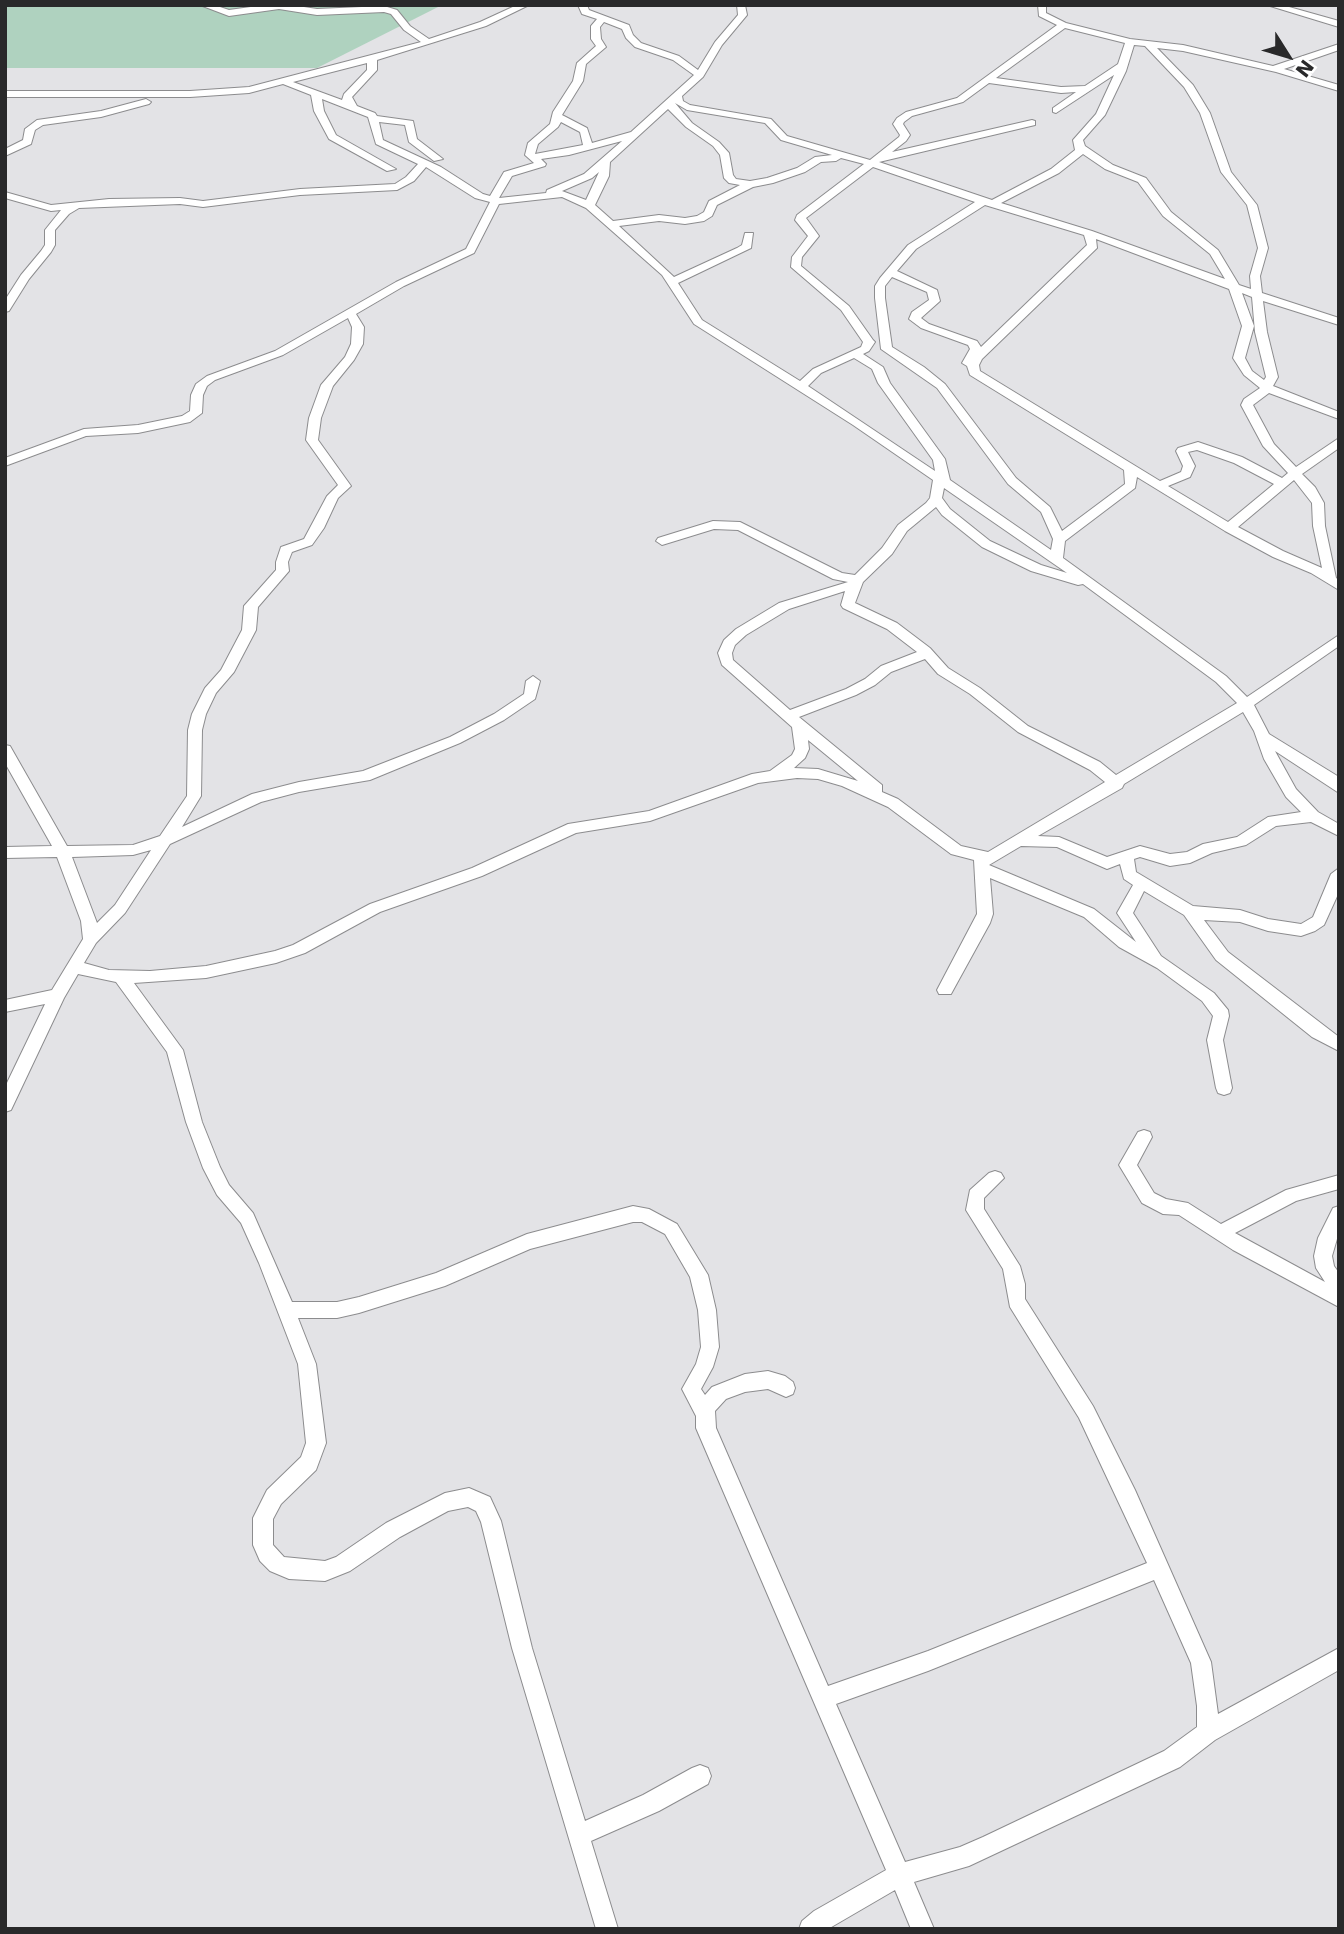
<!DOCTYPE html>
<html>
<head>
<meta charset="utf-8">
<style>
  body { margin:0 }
  #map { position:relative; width:1344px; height:1934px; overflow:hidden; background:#e3e3e6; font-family:"DejaVu Sans",sans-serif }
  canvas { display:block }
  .frame { position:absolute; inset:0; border:7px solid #29292a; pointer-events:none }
  .north { position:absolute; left:1253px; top:21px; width:70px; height:70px; -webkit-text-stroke:5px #fff; paint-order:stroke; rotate:127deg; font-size:19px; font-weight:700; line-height:28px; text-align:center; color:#29292a }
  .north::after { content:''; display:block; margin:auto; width:24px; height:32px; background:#29292a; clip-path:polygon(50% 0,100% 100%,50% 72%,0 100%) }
</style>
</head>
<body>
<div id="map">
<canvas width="1344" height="1934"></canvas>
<div class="frame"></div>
<div class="north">N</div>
</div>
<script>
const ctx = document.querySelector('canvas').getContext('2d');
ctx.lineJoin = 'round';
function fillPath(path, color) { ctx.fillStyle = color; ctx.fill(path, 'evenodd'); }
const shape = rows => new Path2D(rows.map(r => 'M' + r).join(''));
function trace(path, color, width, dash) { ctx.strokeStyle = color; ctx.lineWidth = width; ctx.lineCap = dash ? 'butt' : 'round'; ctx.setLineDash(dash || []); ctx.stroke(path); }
fillPath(shape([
  [5,5,442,5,317,68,5,68]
]), '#afd2bf');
const minor = shape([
  [200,5,214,5,229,10,265,5,291,5,317,9,384,6,397,10,410,26,429,39,480,22,517,5,529,5,486,26,377,60,377,70,352,97,357,106,375,113,377,116,413,121,417,139,443,159,434,161,409,142,405,125,379,122,383,140,441,167,483,194,490,196,504,172,534,163,525,155,528,143,550,124,553,112,573,81,577,63,596,46,591,39,591,26,597,19,582,14,578,5,587,5,589,10,629,25,633,35,641,43,679,56,698,70,715,42,738,15,737,5,745,5,747,15,722,45,703,77,682,96,683,101,690,105,771,119,787,136,870,160,899,137,900,135,893,124,897,118,906,112,957,98,1057,25,1039,16,1038,5,1046,5,1046,13,1066,23,1130,39,1183,45,1273,66,1339,44,1339,50,1284,69,1339,85,1339,91,1276,72,1183,51,1157,48,1193,85,1210,113,1231,172,1257,205,1268,248,1260,276,1262,293,1339,318,1339,325,1263,301,1267,332,1278,377,1273,386,1339,412,1339,419,1269,393,1253,405,1274,444,1296,467,1339,438,1339,448,1302,474,1315,487,1324,503,1325,526,1336,578,1339,580,1339,590,1311,573,1273,557,1225,531,1137,477,1135,488,1065,541,1063,558,1226,676,1247,697,1339,635,1339,646,1254,705,1269,734,1339,777,1339,793,1275,751,1296,789,1318,812,1339,824,1339,836,1311,822,1276,826,1246,845,1212,853,1190,863,1170,866,1140,857,1134,859,1136,872,1193,906,1240,910,1268,919,1301,924,1313,917,1331,874,1339,868,1339,892,1324,925,1315,931,1301,936,1268,931,1240,922,1204,920,1228,952,1339,1037,1339,1051,1312,1037,1216,960,1184,915,1144,891,1133,913,1161,956,1214,993,1228,1010,1229,1016,1223,1040,1232,1088,1230,1093,1224,1095,1218,1093,1216,1088,1207,1040,1213,1016,1202,1001,1157,968,1119,947,1084,917,990,878,993,914,990,923,951,994,939,994,937,990,977,914,974,860,951,854,888,807,842,786,818,779,797,778,758,783,650,821,576,833,482,876,380,912,305,953,276,963,206,978,134,983,183,1050,202,1122,220,1167,229,1185,253,1213,292,1302,337,1302,359,1297,436,1273,527,1234,633,1206,649,1209,677,1224,708,1275,716,1310,719,1347,713,1367,701,1389,705,1395,712,1387,745,1374,768,1371,785,1376,793,1382,795,1388,793,1394,786,1397,768,1389,745,1392,726,1399,715,1411,716,1428,828,1686,928,1651,1147,1563,1079,1418,1010,1307,1003,1269,966,1210,970,1190,989,1173,995,1171,1001,1173,1004,1178,984,1198,984,1209,1020,1266,1025,1284,1025,1299,1093,1406,1135,1490,1211,1662,1218,1714,1339,1648,1339,1670,1215,1740,1180,1767,969,1866,914,1882,934,1929,911,1929,895,1890,828,1929,799,1929,802,1921,814,1911,886,1870,696,1428,696,1416,682,1389,696,1364,701,1347,698,1310,690,1277,665,1234,642,1222,633,1222,530,1249,445,1286,359,1313,337,1318,298,1318,316,1364,326,1443,316,1470,281,1504,273,1519,273,1545,284,1557,325,1561,336,1557,386,1523,445,1493,469,1488,490,1497,501,1521,532,1648,585,1821,643,1795,692,1768,700,1765,708,1768,711,1776,708,1784,659,1811,591,1841,618,1929,596,1929,512,1648,481,1522,476,1511,468,1507,448,1511,400,1537,350,1571,325,1581,289,1579,270,1571,260,1561,253,1545,253,1518,267,1490,301,1457,306,1443,298,1364,259,1263,241,1223,217,1195,203,1168,186,1122,167,1052,116,982,78,974,64,998,11,1110,5,1112,5,1087,45,1004,5,1012,5,1000,52,990,83,939,81,921,57,857,5,858,5,847,52,846,5,763,5,745,10,746,67,846,133,845,160,836,187,796,188,730,192,714,205,688,221,670,242,630,244,606,276,570,276,562,281,547,304,539,327,496,338,485,306,440,309,418,321,385,345,357,351,344,352,327,348,318,283,355,215,380,207,386,203,395,202,413,190,422,138,433,86,436,5,466,5,458,84,429,138,425,182,416,190,411,191,395,196,384,207,376,275,351,396,282,466,249,490,202,475,198,426,167,414,181,397,190,300,195,203,207,180,204,79,208,69,214,55,230,55,245,51,252,29,279,9,311,5,312,5,300,21,275,41,251,45,245,45,230,61,210,51,211,5,198,5,192,51,205,109,199,180,198,203,201,300,189,395,184,406,177,418,164,376,144,368,117,322,99,324,111,336,135,396,169,387,171,329,139,314,111,311,95,283,84,249,93,190,97,5,97,5,91,190,91,249,87,421,42,404,30,391,14,384,12,317,15,279,9,229,16,200,5],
  [604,22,622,29,626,38,635,47,673,60,694,75,631,132,592,143,587,128,562,115,583,81,586,64,606,47,601,39,600,27,604,22],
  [1065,28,1125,43,1118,64,1085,86,1061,87,996,78,1065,28],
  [1134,45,1145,46,1184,87,1200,113,1221,172,1247,205,1258,248,1250,276,1251,289,1239,285,1218,250,1171,212,1146,178,1113,165,1085,146,1083,140,1105,115,1126,71,1134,45],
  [367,63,367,70,344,94,342,100,293,82,367,63],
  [1114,75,1096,114,1073,140,1075,150,1051,169,992,200,879,162,1035,125,1035,121,1032,120,892,152,906,141,910,135,903,124,904,122,912,116,963,102,989,83,1061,93,1076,92,1053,108,1053,112,1056,113,1114,75],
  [675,103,687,110,765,123,781,140,832,155,815,157,797,168,767,178,750,181,736,179,733,175,729,153,719,142,692,123,675,103],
  [668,109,686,127,713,146,720,155,724,178,729,183,740,185,709,201,704,212,697,216,685,218,659,215,613,221,595,205,609,176,610,162,668,109],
  [561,122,580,132,583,145,535,154,538,144,558,127,561,122],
  [622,141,584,174,547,190,546,193,499,198,512,176,545,166,546,164,541,159,569,155,622,141],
  [1083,154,1105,169,1138,182,1163,216,1210,254,1225,279,1092,231,1001,203,1059,173,1083,154],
  [841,158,864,164,797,215,795,220,808,236,792,257,791,267,841,310,863,342,861,347,813,369,800,381,702,320,678,283,751,248,753,233,745,233,742,245,737,248,674,277,619,226,659,221,685,224,704,221,712,216,717,205,753,187,773,183,805,172,821,162,836,161,841,158],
  [873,167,975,202,908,245,880,278,875,286,875,298,881,349,937,388,1008,484,1041,512,1053,539,1051,550,950,480,945,459,890,383,883,367,863,354,869,351,875,342,873,340,849,306,801,266,802,257,819,236,806,218,873,167],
  [599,172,586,200,562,191,592,178,599,172],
  [562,197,586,208,662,275,694,324,853,425,933,480,930,498,926,503,898,525,882,548,855,575,842,573,740,522,713,521,658,538,656,541,662,545,714,529,738,530,833,579,848,582,779,603,736,629,724,640,718,653,722,665,792,727,795,749,792,755,770,771,752,774,649,811,568,824,472,868,370,904,293,945,275,951,206,966,150,971,109,970,84,963,96,943,125,913,170,844,261,802,299,792,370,780,460,743,504,720,535,699,540,681,533,676,526,681,524,694,494,714,450,737,363,771,299,782,252,794,182,827,201,796,202,730,206,714,216,693,234,672,256,630,258,607,289,571,288,562,292,552,312,545,324,528,338,498,351,486,318,440,321,418,333,386,354,360,363,344,364,327,356,314,404,286,474,253,499,204,562,197],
  [985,205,1084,235,1087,245,981,347,977,341,929,324,921,318,940,301,937,290,897,271,916,249,985,205],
  [1096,239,1229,289,1242,326,1233,358,1244,375,1260,388,1244,399,1241,405,1263,446,1288,473,1282,478,1242,457,1198,442,1178,448,1176,451,1183,466,1181,472,1160,481,980,371,979,365,982,359,1097,248,1096,239],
  [892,277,927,292,929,300,912,312,909,319,921,328,968,345,970,349,962,363,967,366,970,375,1124,470,1125,484,1062,531,1050,507,1016,478,945,384,924,367,892,347,885,298,885,286,892,277],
  [1242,293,1252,297,1255,332,1266,377,1264,380,1252,371,1245,358,1254,326,1242,293],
  [854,358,872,369,878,383,933,460,935,471,808,386,821,373,854,358],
  [1197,450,1234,463,1274,484,1228,522,1168,486,1190,477,1195,466,1188,452,1197,450],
  [1294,480,1312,503,1313,526,1322,568,1283,551,1238,527,1294,480],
  [944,488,1067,573,1041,565,990,541,950,509,942,498,944,488],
  [936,507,942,515,982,547,1031,571,1078,585,1083,584,1216,682,1237,703,1116,775,1100,762,1028,726,980,688,948,668,930,648,897,623,855,603,863,582,892,554,907,531,936,507],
  [845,591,841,605,843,608,887,629,917,652,881,666,865,679,846,689,790,710,733,660,732,653,735,645,746,635,789,609,845,591],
  [925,659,938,674,970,694,1018,732,1090,770,1105,782,988,852,961,846,898,799,882,792,882,785,799,717,856,695,875,685,891,672,925,659],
  [1243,712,1254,731,1264,759,1286,797,1301,812,1268,817,1237,837,1203,844,1187,852,1170,854,1140,846,1107,857,1059,837,1038,836,1122,788,1124,784,1243,712],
  [808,740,858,781,818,769,794,768,805,758,809,749,808,740],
  [1021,846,1057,847,1107,869,1120,864,1124,879,1133,885,1117,913,1136,942,1094,909,989,865,1021,846],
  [151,850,115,905,97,923,72,857,133,855,151,850],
  [1154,1580,1191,1663,1197,1706,1197,1727,1164,1751,983,1837,960,1847,905,1862,836,1704,928,1671,1154,1580],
  [1267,5,1282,5,1339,21,1339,27,1267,5],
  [146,99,151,102,149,104,101,117,43,125,35,130,31,144,5,156,5,149,23,140,25,129,37,120,101,111,146,99],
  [1144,1130,1150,1132,1152,1137,1137,1165,1154,1193,1166,1199,1188,1203,1221,1224,1286,1190,1339,1175,1339,1189,1296,1201,1235,1233,1325,1282,1316,1268,1314,1256,1318,1238,1333,1208,1339,1206,1339,1232,1332,1256,1334,1266,1339,1273,1339,1307,1233,1250,1179,1215,1163,1214,1142,1203,1119,1165,1138,1132,1144,1130]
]);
trace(minor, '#8c8c8e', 2);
fillPath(minor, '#fff');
</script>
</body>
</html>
